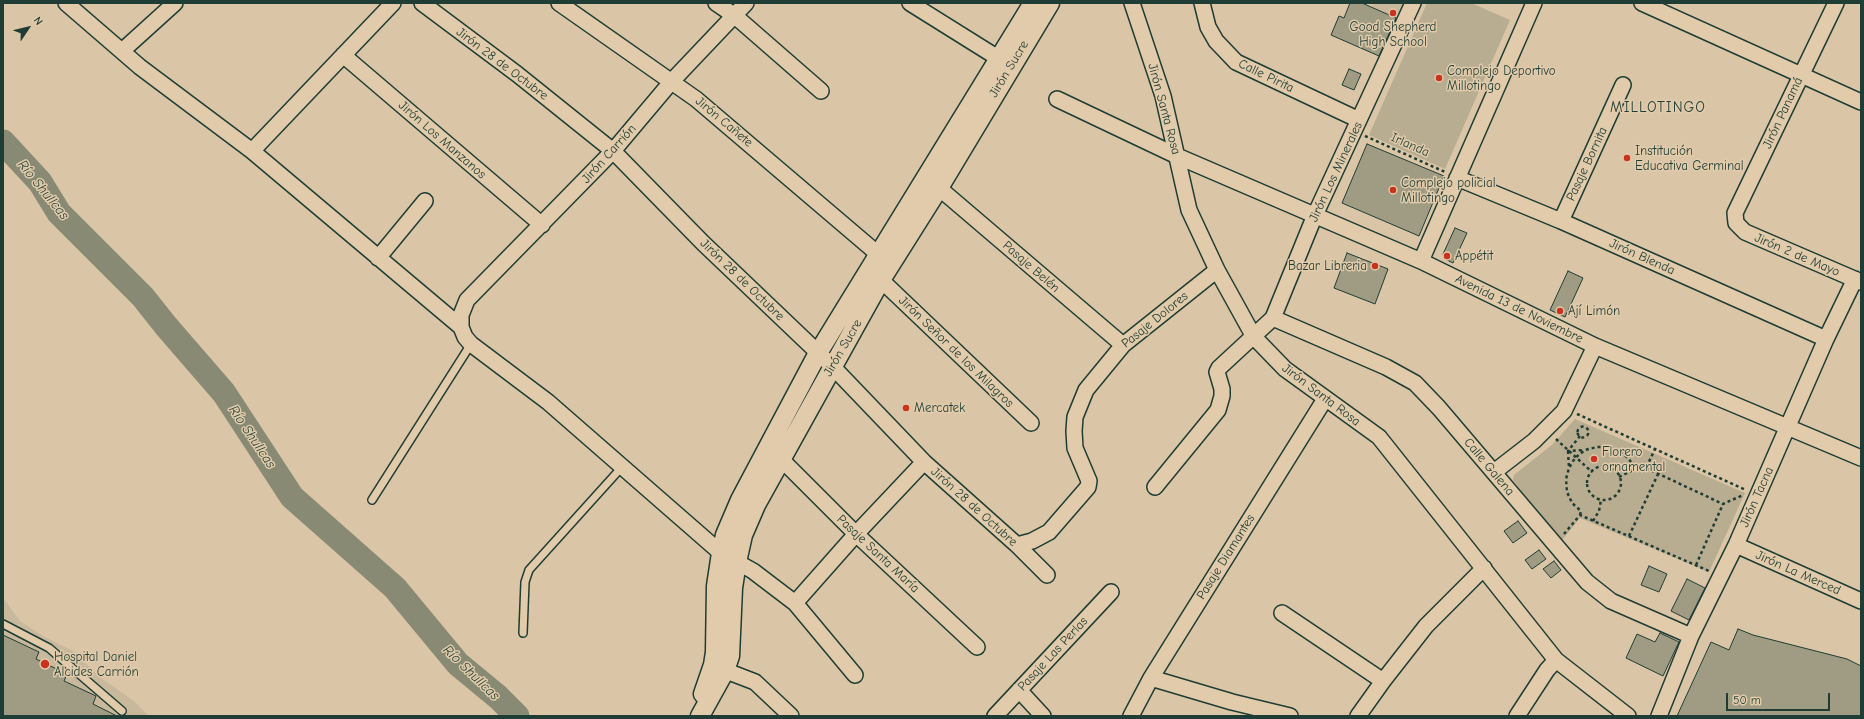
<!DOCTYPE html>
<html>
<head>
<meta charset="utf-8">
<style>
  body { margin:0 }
  #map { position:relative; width:1864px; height:719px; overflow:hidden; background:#dac5a6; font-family:"Comic Neue",sans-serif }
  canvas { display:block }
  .frame { position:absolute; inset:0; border:4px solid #1f3d34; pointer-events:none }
  .north { position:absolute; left:8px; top:8px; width:40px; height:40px; -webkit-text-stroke:3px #e2cbab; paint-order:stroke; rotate:55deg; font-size:11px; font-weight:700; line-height:16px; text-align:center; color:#1f3d34 }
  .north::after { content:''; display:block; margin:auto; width:14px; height:18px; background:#1f3d34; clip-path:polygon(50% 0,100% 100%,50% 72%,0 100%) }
  .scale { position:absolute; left:1726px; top:693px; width:104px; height:18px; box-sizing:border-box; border:2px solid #1f3d34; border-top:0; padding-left:5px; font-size:12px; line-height:14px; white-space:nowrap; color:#1f3d34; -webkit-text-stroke:3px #e2cbab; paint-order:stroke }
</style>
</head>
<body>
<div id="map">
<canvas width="1864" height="719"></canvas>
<div class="frame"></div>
<div class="north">N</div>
<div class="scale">50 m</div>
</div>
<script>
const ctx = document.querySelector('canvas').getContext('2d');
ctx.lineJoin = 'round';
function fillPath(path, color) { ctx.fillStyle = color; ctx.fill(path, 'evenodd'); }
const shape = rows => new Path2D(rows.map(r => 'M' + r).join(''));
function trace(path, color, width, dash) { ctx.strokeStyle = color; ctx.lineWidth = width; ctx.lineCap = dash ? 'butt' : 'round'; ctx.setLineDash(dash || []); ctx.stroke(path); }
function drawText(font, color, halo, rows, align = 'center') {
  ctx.font = font + ' "Comic Neue",sans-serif'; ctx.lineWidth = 3; ctx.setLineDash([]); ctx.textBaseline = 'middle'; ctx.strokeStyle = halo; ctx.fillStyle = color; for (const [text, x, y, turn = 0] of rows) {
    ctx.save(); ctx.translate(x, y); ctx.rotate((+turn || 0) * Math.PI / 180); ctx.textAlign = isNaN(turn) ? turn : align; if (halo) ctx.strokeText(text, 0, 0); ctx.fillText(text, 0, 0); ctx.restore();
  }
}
fillPath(shape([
  [1374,3,1402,3,1405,4,1398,19,1372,7],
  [3,598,20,621,43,636,75,652,98,676,134,701,149,716,3,716]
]), '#c9b99c');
fillPath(shape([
  [1427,3,1471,3,1510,20,1445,169,1369,135],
  [1575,419,1745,493,1709,572,1580,518,1559,544,1513,480,1514,475,1553,444]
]), '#b8ac91');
trace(shape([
  [3,142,40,182,59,213,143,297,166,326,224,393,292,497,395,588,458,664,498,697,517,716]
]), '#898a74', 25);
const building = shape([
  [1350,3,1362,3,1396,18,1379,56,1331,35,1339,16,1344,18,1350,3],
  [1349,69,1361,74,1354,90,1342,85,1349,69],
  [1367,144,1444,176,1419,236,1342,203,1367,144],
  [1455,228,1467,233,1453,263,1445,259,1443,254,1455,228],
  [1347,253,1388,269,1375,304,1334,288,1347,253],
  [1568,271,1583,278,1565,317,1550,310,1568,271],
  [1518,521,1527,533,1513,543,1504,531,1518,521],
  [1539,550,1546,559,1532,569,1525,560,1539,550],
  [1554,561,1561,570,1551,578,1543,569,1554,561],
  [1649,566,1667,574,1659,592,1641,585,1649,566],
  [1687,579,1705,588,1689,620,1671,611,1687,579],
  [1738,629,1753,635,1847,659,1861,666,1861,716,1677,716,1711,642,1729,650,1738,629],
  [1660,633,1679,642,1663,676,1626,658,1637,634,1655,642,1660,633],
  [3,635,39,652,36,659,67,674,64,681,96,696,93,704,117,716,3,716,3,635]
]);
fillPath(building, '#a09c83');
trace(building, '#1f3d34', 1);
const service = shape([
  [372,500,471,344],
  [3,624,49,648,122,711],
  [523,633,525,582,529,570,622,467]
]);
const minor = shape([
  [66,3,140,67,252,151],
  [393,3,252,151,461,327],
  [422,3,517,74,613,151,703,243,832,366,924,462,1017,545,1047,575],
  [559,3,696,99,878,254],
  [716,3,735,16,821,91],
  [746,3,672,81,613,151,467,300,461,315,461,327,465,337,471,344,548,402,721,553,753,571,795,603,855,675],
  [910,3,998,58],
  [1132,3,1163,96,1189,210,1217,270,1254,337,1285,369,1379,437,1556,660,1628,716],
  [1202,3,1208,27,1216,41,1236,62,1359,120],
  [1642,3,1861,102],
  [1836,3,1735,213,1736,223,1745,232,1861,282],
  [122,51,175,3],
  [343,55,542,225],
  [1057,99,1177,156,1421,261,1595,346,1861,458],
  [1457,178,1561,221,1826,339],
  [939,188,1123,345],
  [1561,221,1623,85],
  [378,258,425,201],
  [1421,261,1534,3],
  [881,280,1031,423],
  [1273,318,1386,367,1415,383,1439,408,1587,582,1611,601,1691,636],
  [782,460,856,534,977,647],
  [1494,472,1534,441,1564,411,1595,346],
  [1155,487,1218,410,1222,396,1222,389,1217,372,1219,368,1273,318,1315,215,1413,3],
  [1017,545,1032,541,1049,532,1088,487,1089,481,1075,448,1074,431,1075,417,1086,390,1123,345,1217,270],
  [1736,545,1861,601],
  [795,603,856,534,924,462],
  [1282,613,1383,681],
  [716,667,755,682,791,716],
  [1151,678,1232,702,1290,716],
  [1019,690,1043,716],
  [995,716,1111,592],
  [1131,716,1151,678,1325,399],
  [1358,716,1383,681,1426,626,1484,568],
  [1517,716,1547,670,1556,660],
  [1659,716,1691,636,1736,545,1826,339,1855,279]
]);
const tertiary = shape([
  [703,694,713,665,715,652,716,586,721,553,725,535,740,500,818,353,1033,3],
  [700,716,725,671,730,656,733,588,737,562,743,535,756,505,881,280,939,188,1050,3]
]);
trace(service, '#1f3d34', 10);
trace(minor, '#1f3d34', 18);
trace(tertiary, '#1f3d34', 21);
trace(shape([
  [1365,136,1445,172],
  [1577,414,1746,490],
  '1577.5 432a5.5 5.5 0 1 1 11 0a5.5 5.5 0 1 1-11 0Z',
  [1580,436,1568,451,1584,450],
  [1556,439,1592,472],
  [1568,451,1569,468],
  '1587 483a17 17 0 1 1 34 0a17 17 0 1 1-34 0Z',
  [1646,468,1723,504,1743,495],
  [1619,477,1635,469,1646,468,1655,449],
  [1580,515,1581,511,1572,503,1567,492,1566,479,1569,468,1575,458,1585,450,1597,447,1609,447,1620,451,1629,459,1635,469],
  [1593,521,1599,511,1601,500],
  [1564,534,1580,515,1709,571],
  [1629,536,1658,474],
  [1696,565,1723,504]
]), '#1f3d34', 2.5, [3, 3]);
trace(service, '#e2cbab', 7);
trace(minor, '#e2cbab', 15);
trace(tertiary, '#e2cbab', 18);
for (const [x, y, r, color] of [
  [1393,13,4,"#c8321e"],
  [1439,78,4,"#c8321e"],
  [1627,158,4,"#c8321e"],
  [1393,190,4,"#c8321e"],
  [1447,256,4,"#c8321e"],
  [1375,266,4,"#c8321e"],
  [1560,311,4,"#c8321e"],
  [906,408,4,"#c8321e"],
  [1594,459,4,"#c8321e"],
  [45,664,5,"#c8321e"]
]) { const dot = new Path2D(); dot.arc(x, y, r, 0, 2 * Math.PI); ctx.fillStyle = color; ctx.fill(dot); trace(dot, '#e2cbab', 1.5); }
drawText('13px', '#1f3d34', '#e2cbab', [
  ["Good Shepherd",1393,27,"center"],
  ["High School",1393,42,"center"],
  ["Complejo Deportivo",1447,71],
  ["Millotingo",1447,86],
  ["Institución",1635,151],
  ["Educativa Germinal",1635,166],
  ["Complejo policial",1401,183],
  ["Millotingo",1401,198],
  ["Appétit",1455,256],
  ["Bazar Libreria",1367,266,"right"],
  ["Ají Limón",1568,311],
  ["Mercatek",914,408],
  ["Florero",1602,452],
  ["ornamental",1602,467],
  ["Hospital Daniel",54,657],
  ["Alcides Carrión",54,672]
], 'left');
drawText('13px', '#1f3d34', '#e2cbab', [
  ["Jirón 28 de Octubre",502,64,37],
  ["Jirón Sucre",1009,69,-59],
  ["Calle Pirita",1266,76,26],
  ["Jirón Santa Rosa",1164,109,75],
  ["Jirón Panamá",1783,113,-65],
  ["Jirón Cañete",724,122,40],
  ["Jirón Los Manzanos",442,140,41],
  ["Irlanda",1410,145,24],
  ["Jirón Carrión",609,154,-48],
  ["Pasaje Bornita",1587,164,-65],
  ["Jirón Los Minerales",1336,172,-65],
  ["Jirón 2 de Mayo",1797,255,23],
  ["Jirón Blenda",1642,257,24],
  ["Pasaje Belén",1031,267,41],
  ["Jirón 28 de Octubre",742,280,44],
  ["Avenida 13 de Noviembre",1519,309,26],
  ["Pasaje Dolores",1155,320,-39],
  ["Jirón Sucre",843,348,-60],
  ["Jirón Señor de los Milagros",956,352,44],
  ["Jirón Santa Rosa",1321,395,37],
  ["Calle Galena",1489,467,50],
  ["Jirón Tacna",1757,497,-66],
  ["Jirón 28 de Octubre",974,507,42],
  ["Pasaje Santa María",878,554,43],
  ["Pasaje Diamantes",1226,557,-58],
  ["Jirón La Merced",1798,573,24],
  ["Pasaje Las Perlas",1053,654,-47]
]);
drawText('italic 14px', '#2a453a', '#e2cbab', [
  ["Río Shullcas",43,190,51],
  ["Río Shullcas",252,437,56],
  ["Río Shullcas",471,673,44]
]);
ctx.letterSpacing = '1px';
drawText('15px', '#1f3d34', '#e2cbab', [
  ["MILLOTINGO",1658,108]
]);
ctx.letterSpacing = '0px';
</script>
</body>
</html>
